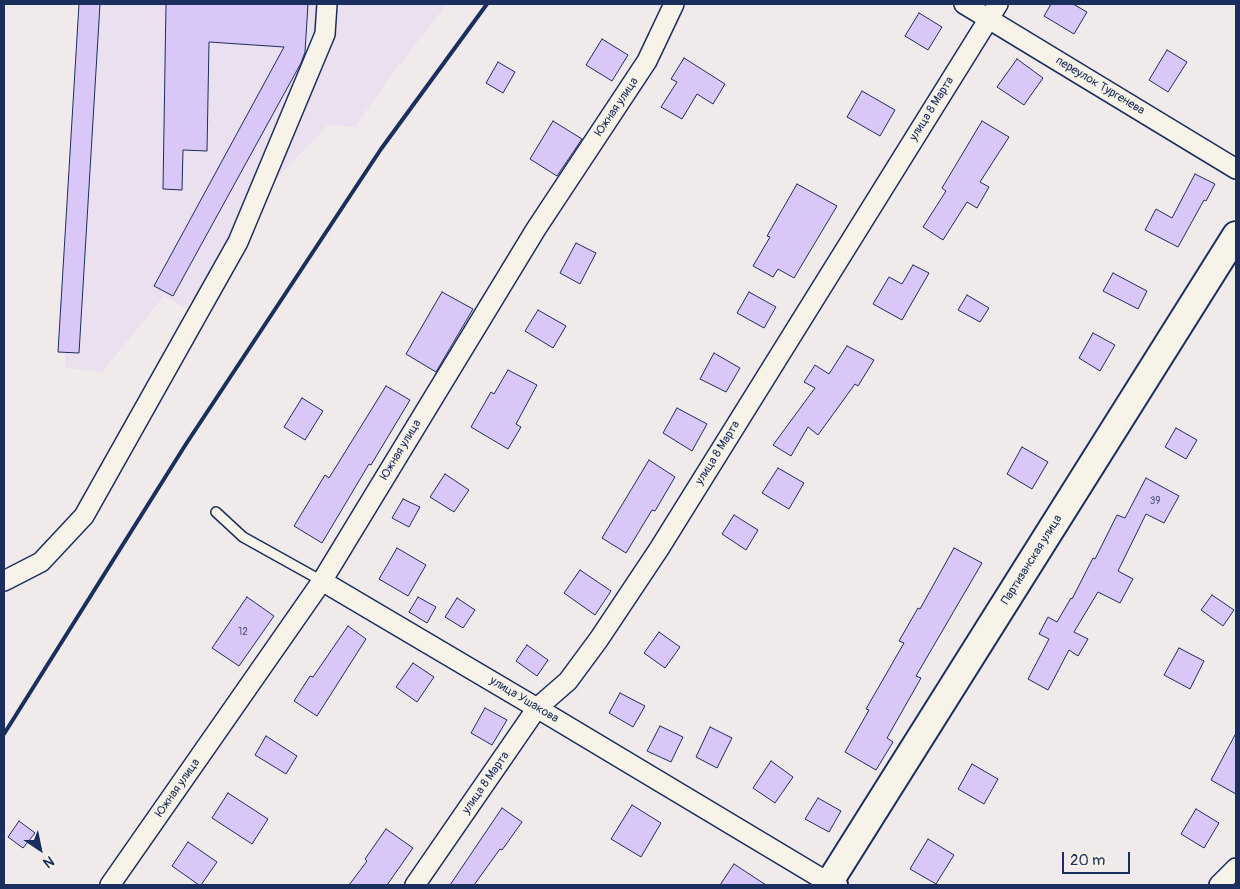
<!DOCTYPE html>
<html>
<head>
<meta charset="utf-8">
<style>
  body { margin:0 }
  #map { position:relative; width:1240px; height:889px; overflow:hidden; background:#f1eaeb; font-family:Pangolin,sans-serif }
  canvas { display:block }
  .frame { position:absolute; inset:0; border:5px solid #1b2f5e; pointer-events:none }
  .north { position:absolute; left:15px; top:824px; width:50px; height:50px; -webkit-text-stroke:4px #f7f3e8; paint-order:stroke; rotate:146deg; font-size:14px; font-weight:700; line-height:20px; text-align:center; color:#1b2f5e }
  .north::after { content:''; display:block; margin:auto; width:18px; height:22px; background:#1b2f5e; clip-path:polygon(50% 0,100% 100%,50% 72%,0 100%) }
  .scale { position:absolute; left:1062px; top:852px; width:68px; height:22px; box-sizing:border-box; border:2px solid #1b2f5e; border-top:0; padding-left:6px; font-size:15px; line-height:18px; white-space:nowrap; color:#1b2f5e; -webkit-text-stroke:4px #f7f3e8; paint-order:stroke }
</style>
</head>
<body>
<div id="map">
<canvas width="1240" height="889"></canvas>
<div class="frame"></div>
<div class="north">N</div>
<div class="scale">20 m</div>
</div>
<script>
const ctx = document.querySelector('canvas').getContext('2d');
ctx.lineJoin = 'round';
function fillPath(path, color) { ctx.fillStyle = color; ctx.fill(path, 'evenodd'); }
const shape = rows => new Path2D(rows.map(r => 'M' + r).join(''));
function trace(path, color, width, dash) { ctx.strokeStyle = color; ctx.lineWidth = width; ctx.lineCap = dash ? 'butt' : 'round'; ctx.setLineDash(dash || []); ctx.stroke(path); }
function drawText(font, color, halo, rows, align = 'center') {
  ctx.font = font + ' Pangolin,sans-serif'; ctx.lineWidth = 4; ctx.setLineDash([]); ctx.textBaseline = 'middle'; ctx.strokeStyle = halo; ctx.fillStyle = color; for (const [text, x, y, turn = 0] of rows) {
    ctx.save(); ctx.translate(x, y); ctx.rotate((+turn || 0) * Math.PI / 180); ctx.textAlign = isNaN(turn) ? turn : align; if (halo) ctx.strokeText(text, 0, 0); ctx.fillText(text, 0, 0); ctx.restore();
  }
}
fillPath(shape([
  [86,4,447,4,390,77,355,127,328,125,241,216,199,295,184,307,164,296,102,372,65,368]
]), '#eae0ef');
const building = shape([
  [79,4,100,4,79,353,58,352,79,4],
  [166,4,308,4,305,52,301,63,173,296,154,286,284,47,209,42,207,151,183,150,182,190,163,189,166,4],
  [1051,4,1073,4,1087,12,1074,34,1044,16,1051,4],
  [919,13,942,27,928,50,905,36,919,13],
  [602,39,628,55,612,81,586,65,602,39],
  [1167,50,1187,62,1168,92,1149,80,1167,50],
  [684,58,725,84,713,104,697,94,682,119,661,107,677,82,671,79,684,58],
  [1017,59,1043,78,1024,105,997,87,1017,59],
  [498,62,515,72,503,93,486,83,498,62],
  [862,91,895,110,880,136,847,117,862,91],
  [553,121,582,139,557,176,530,159,553,121],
  [982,121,1009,137,980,182,989,187,977,208,967,202,943,240,923,227,946,191,942,188,982,121],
  [1195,174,1215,184,1206,201,1204,200,1178,247,1145,230,1156,209,1172,218,1195,174],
  [797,184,837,206,794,278,778,269,773,277,753,266,770,237,767,236,797,184],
  [576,243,596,253,580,284,560,273,576,243],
  [913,265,929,273,902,320,873,304,889,277,902,284,913,265],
  [1113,273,1147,291,1138,309,1103,291,1113,273],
  [442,292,473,309,436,372,406,354,442,292],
  [749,292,776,307,764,328,737,313,749,292],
  [967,295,989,308,980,322,958,310,967,295],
  [538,310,566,326,553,348,525,331,538,310],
  [1093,333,1115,345,1100,371,1079,358,1093,333],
  [847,346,874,360,858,386,855,384,818,435,808,427,791,456,773,445,815,388,804,382,815,365,829,374,847,346],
  [714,353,740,368,726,392,700,379,714,353],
  [508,370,537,385,516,424,521,427,508,449,471,427,491,392,494,394,508,370],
  [386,386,410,400,371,465,369,464,322,543,294,526,325,475,329,478,386,386],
  [302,398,323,411,305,440,284,427,302,398],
  [677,408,707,424,692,451,663,433,677,408],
  [1176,428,1197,440,1186,459,1165,447,1176,428],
  [1022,447,1048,462,1032,489,1007,474,1022,447],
  [649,460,675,477,655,511,652,510,626,553,602,538,649,460],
  [778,468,804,483,789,509,762,493,778,468],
  [445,474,469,490,454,512,430,497,445,474],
  [1146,478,1179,496,1164,523,1146,514,1118,571,1133,579,1120,603,1098,592,1074,632,1088,639,1078,656,1069,650,1048,690,1028,679,1049,639,1039,634,1048,617,1057,622,1071,598,1072,599,1093,558,1095,559,1117,515,1125,518,1146,478],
  [403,499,420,507,409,527,392,518,403,499],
  [734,515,758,530,746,550,722,534,734,515],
  [397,548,426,565,408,596,379,579,397,548],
  [954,548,982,563,916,676,921,678,887,738,893,742,876,770,845,752,869,710,866,709,904,643,899,641,918,608,920,609,954,548],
  [580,570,611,591,595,615,564,593,580,570],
  [1212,595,1234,610,1223,626,1201,610,1212,595],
  [247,597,274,616,239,666,212,648,247,597],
  [418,597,436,607,427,623,409,612,418,597],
  [457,598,475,610,463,628,445,617,457,598],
  [348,626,366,639,317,716,294,701,310,676,313,677,348,626],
  [659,632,680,647,665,668,644,653,659,632],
  [527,645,548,660,537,676,516,661,527,645],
  [1179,648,1204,661,1190,689,1164,675,1179,648],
  [413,663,434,677,417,702,396,687,413,663],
  [620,693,645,706,633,727,609,713,620,693],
  [485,708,507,720,492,745,471,733,485,708],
  [660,726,683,737,671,762,647,751,660,726],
  [710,727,732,738,717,768,696,757,710,727],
  [1236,733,1236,794,1211,780,1236,733],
  [266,736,297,756,286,774,255,755,266,736],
  [771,761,793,777,775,803,753,788,771,761],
  [972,764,998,779,984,804,958,789,972,764],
  [228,793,268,819,252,844,212,818,228,793],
  [818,798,841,811,829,832,805,819,818,798],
  [632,805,661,823,641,857,611,839,632,805],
  [502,808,522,822,502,850,500,849,474,885,450,885,502,808],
  [1196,809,1219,823,1204,848,1181,834,1196,809],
  [19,821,35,833,23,848,8,837,19,821],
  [386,829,413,848,387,885,349,885,367,861,365,859,386,829],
  [928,839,954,855,936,884,910,869,928,839],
  [188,842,217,862,201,885,199,885,172,866,188,842],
  [734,864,766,885,720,885,734,864]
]);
fillPath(building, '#d9c7f8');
trace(building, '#1b2f5e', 1);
const lane = shape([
  [216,512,243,537,322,581]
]);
const street = shape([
  [964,4,1236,169],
  [4,581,41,562,84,516,238,242,325,34,327,4],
  [322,581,537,708,829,883,827,885],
  [110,885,322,581,536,229,647,61,674,4],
  [415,885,537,708,568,681,599,639,659,549,998,4],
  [1219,885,1236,868]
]);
const secondary = shape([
  [834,885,829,883,1236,235]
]);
trace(lane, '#1b2f5e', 12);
trace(street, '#1b2f5e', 22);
trace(secondary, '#1b2f5e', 30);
trace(lane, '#f7f3e8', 9);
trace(street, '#f7f3e8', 19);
trace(secondary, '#f7f3e8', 26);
trace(shape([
  [4,734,186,444,381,149,487,4]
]), '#1b2f5e', 4);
drawText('10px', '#4a5584', null, [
  ["39",1155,501],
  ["12",243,632]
]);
drawText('12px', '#1b2f5e', '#f7f3e8', [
  ["переулок Тургенева",1100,86,31],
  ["Южная улица",617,107,-56],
  ["улица 8 Марта",932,109,-58],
  ["Южная улица",401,450,-59],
  ["улица 8 Марта",718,453,-58],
  ["Партизанская улица",1032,560,-58],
  ["улица Ушакова",524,700,31],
  ["улица 8 Марта",486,783,-55],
  ["Южная улица",178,788,-55]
]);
</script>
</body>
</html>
